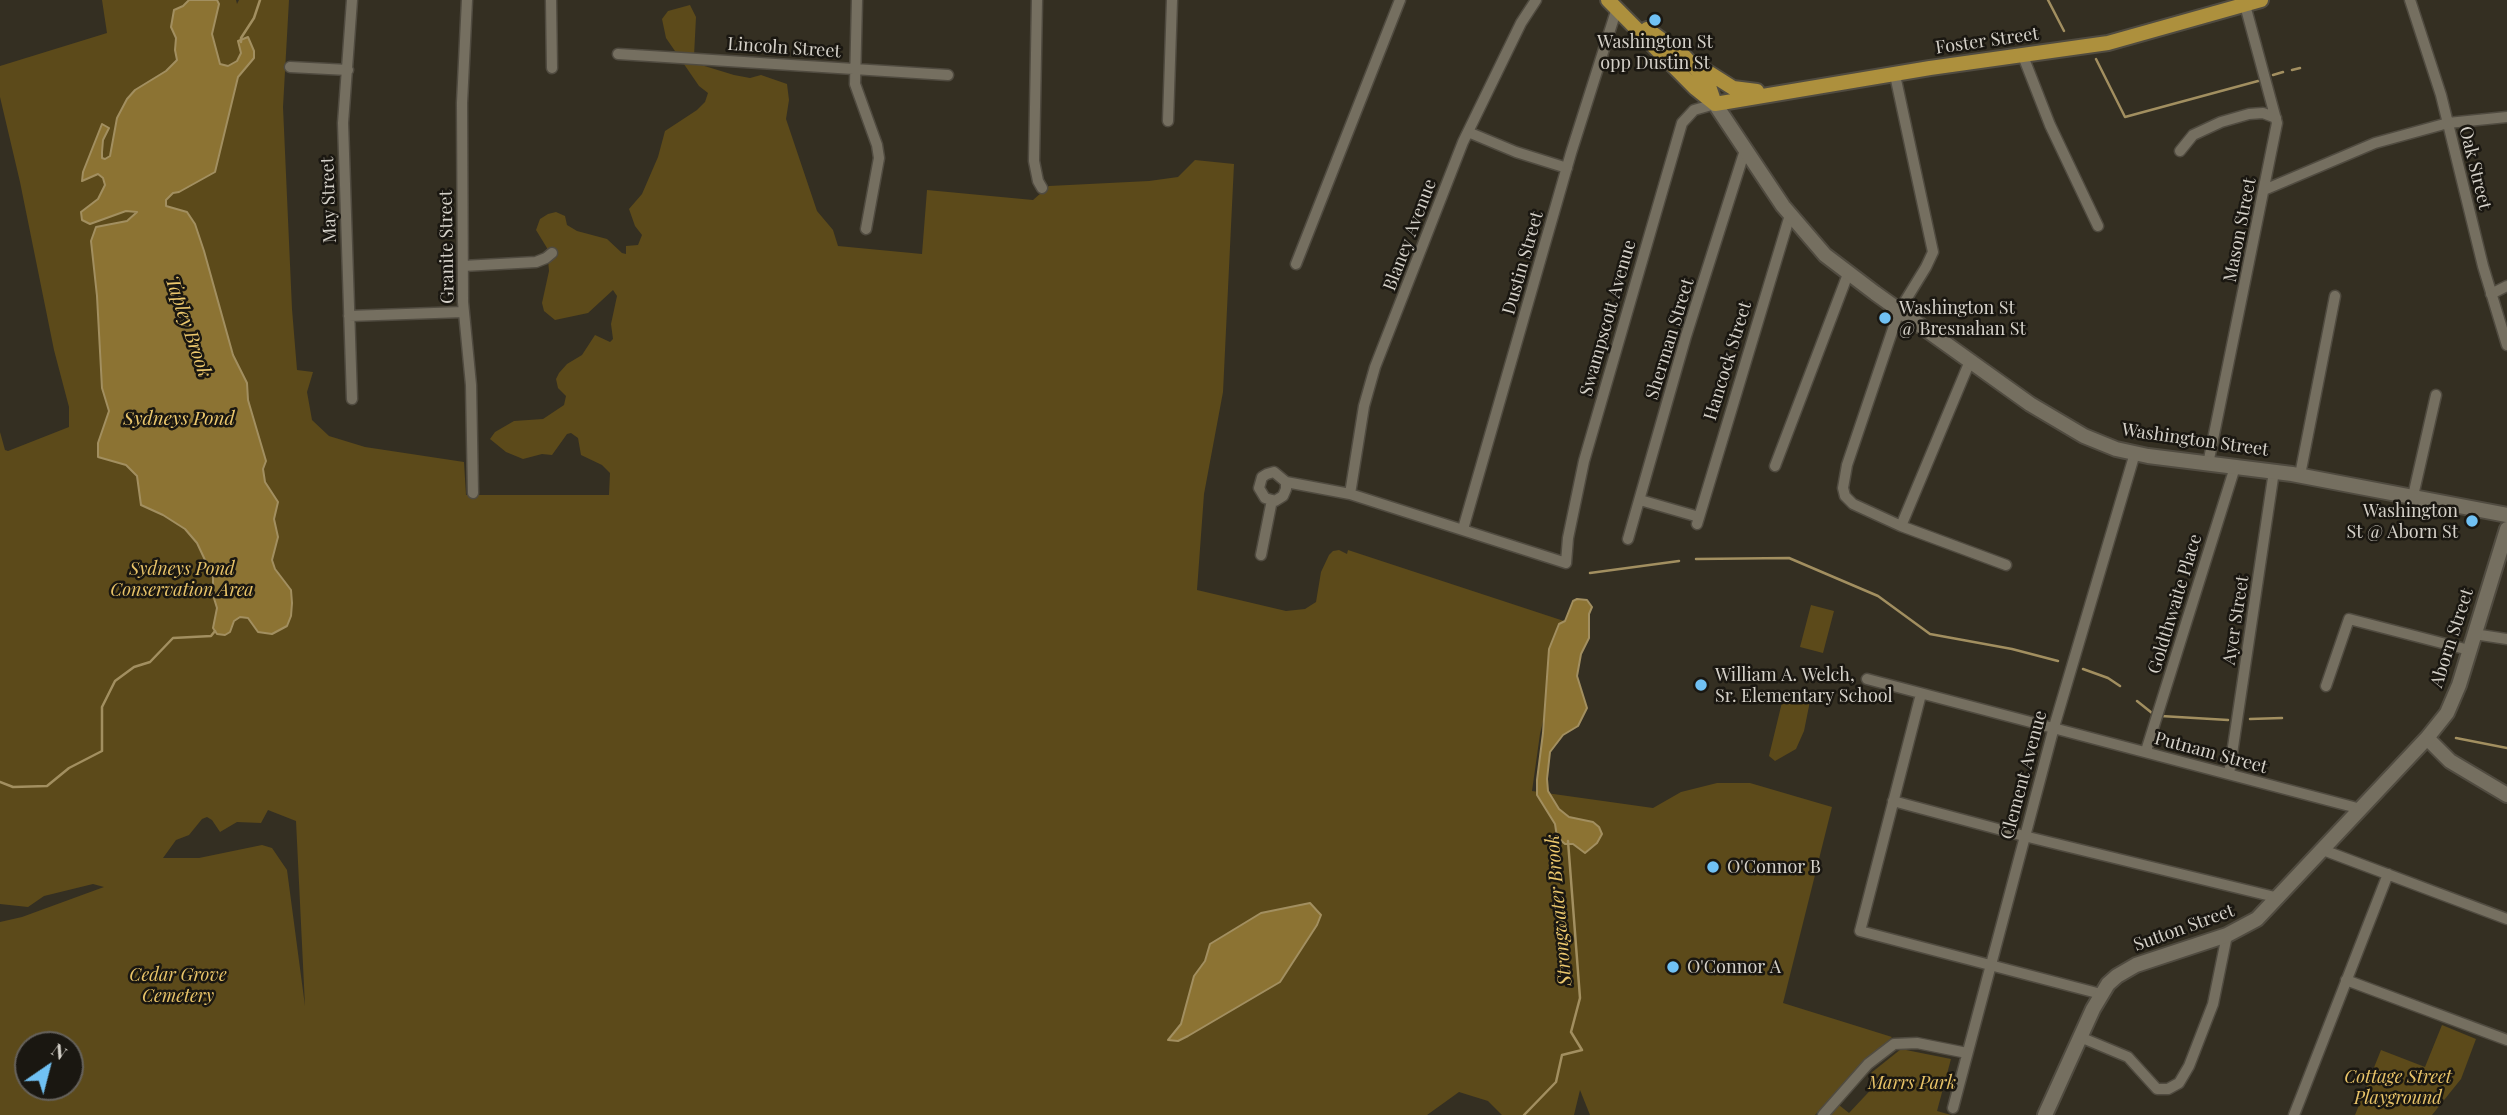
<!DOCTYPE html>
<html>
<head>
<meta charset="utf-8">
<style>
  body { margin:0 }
  #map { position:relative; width:2507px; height:1115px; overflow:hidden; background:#342f22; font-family:"Playfair Display",serif }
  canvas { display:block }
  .north { position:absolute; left:14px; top:1031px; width:70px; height:70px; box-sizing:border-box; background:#1a1711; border:2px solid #65615b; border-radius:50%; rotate:35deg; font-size:19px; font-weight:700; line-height:28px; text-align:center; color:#d5d1c9 }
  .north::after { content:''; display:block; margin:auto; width:24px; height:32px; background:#70c1f4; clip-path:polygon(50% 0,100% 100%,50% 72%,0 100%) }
</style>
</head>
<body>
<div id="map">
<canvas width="2507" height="1115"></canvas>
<div class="north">N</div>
</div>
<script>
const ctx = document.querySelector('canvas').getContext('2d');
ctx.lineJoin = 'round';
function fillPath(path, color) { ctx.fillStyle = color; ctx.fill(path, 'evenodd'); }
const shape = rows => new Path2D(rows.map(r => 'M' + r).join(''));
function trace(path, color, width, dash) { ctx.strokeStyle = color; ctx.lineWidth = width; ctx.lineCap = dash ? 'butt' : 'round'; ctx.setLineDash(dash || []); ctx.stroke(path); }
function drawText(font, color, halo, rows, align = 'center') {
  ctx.font = font + ' "Playfair Display",serif'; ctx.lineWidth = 5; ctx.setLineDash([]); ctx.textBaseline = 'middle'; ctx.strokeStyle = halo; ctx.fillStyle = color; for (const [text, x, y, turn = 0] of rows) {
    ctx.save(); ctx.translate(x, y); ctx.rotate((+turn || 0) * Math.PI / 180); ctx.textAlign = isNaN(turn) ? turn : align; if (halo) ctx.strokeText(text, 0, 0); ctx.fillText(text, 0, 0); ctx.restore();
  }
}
fillPath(shape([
  [102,0,236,0,237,4,239,0,289,0,283,107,292,309,297,370,313,372,307,392,312,420,329,436,365,447,464,462,466,495,609,495,610,473,602,465,581,455,578,438,571,433,567,434,552,455,542,454,523,459,506,452,490,439,495,432,514,421,543,419,564,405,566,396,558,388,556,379,559,373,567,364,582,355,595,335,610,342,613,339,611,324,617,296,613,290,588,313,555,320,544,311,542,303,549,271,547,248,536,230,540,219,548,214,556,212,565,216,567,225,577,231,607,239,622,253,626,254,626,246,638,245,642,235,635,226,629,209,642,194,658,157,665,131,697,110,705,102,708,93,699,86,666,38,662,19,668,11,690,5,696,17,694,56,698,64,734,75,750,78,761,75,787,84,789,100,786,119,817,211,833,230,838,246,922,254,927,190,1033,200,1049,186,1149,181,1178,177,1195,160,1234,164,1223,392,1204,494,1197,590,1286,611,1305,609,1316,602,1321,572,1329,555,1333,551,1339,550,1347,554,1348,550,1567,622,1540,734,1532,791,1653,808,1681,792,1717,783,1750,783,1832,807,1783,1003,1892,1037,1815,1115,1590,1115,1580,1090,1574,1115,1502,1115,1488,1101,1459,1092,1427,1115,0,1115,0,922,22,917,104,887,93,884,44,896,28,907,0,904,0,432,5,450,8,451,69,427,69,407,54,350,20,182,0,97,0,66,107,33],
  [268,810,296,821,305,1006,287,870,272,848,262,845,199,858,163,858,176,840,189,835,202,819,207,817,212,820,220,832,237,822,261,823],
  [28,1045,70,1045,70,1087,28,1087],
  [1811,605,1834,611,1823,653,1800,647],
  [1785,690,1811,696,1804,731,1796,749,1775,761,1769,756],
  [2442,1025,2476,1039,2461,1079,2432,1115,2355,1115,2381,1050,2425,1067],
  [1901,1049,1951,1059,1937,1111,1951,1115,1830,1115,1839,1105,1849,1113,1879,1081,1871,1073]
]), '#5c4a1a');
const water = shape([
  [189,0,217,0,219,4,212,34,220,64,228,66,237,61,241,53,238,41,248,37,254,51,254,58,238,77,215,172,179,192,173,193,166,200,166,206,187,212,195,224,204,251,233,355,247,383,248,400,266,461,263,469,265,482,278,502,274,519,278,537,272,560,275,569,291,590,292,603,291,616,287,626,272,634,258,632,248,618,240,617,234,621,230,632,225,635,217,634,213,628,217,608,213,595,213,577,197,543,185,529,163,515,141,505,137,476,126,465,98,457,98,443,109,411,102,388,97,296,91,241,96,227,127,221,137,212,126,211,90,224,82,220,81,212,98,199,105,185,103,178,98,174,82,181,83,172,102,124,109,128,103,140,102,152,102,158,105,159,110,156,117,118,127,99,135,90,166,71,177,60,175,50,176,38,171,27,174,10,183,6,189,0],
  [1577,599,1587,600,1592,607,1589,614,1589,638,1581,654,1577,676,1587,708,1578,726,1563,735,1550,752,1547,779,1548,791,1559,809,1569,817,1593,822,1599,827,1602,834,1597,843,1585,853,1573,844,1565,844,1557,837,1555,824,1537,795,1537,780,1543,733,1549,649,1559,624,1565,621,1573,601,1577,599],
  [1310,903,1321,915,1317,925,1280,982,1188,1036,1178,1041,1168,1040,1181,1024,1194,976,1205,961,1210,944,1261,913,1310,903]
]);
fillPath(water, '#8c7333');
trace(water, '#a28f60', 2);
trace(shape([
  [2048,0,2064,31],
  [241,42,241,38,254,18,260,0],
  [2096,59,2125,117,2258,81],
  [2292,70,2300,68],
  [2273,75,2283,72],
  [1696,559,1789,558,1878,596,1930,634,2012,649,2058,661],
  [1590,573,1679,561],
  [2083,669,2108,678,2120,686],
  [2137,701,2152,713],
  [2161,716,2228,720],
  [2250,719,2282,718],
  [2456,738,2507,748],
  [0,782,13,787,47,786,69,768,102,751,102,707,115,681,134,667,150,662,173,638,211,636,215,631],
  [1524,1115,1556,1082,1562,1055,1582,1050,1571,1032,1580,998,1568,841]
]), '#a28f60', 2.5);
const street = shape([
  [352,0,343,123,352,399],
  [467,0,462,103,463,302,471,385,473,493],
  [551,0,552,68],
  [857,0,855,84,877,145,879,158,866,229],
  [1037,0,1034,161,1038,181,1042,188],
  [2410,0,2441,95,2483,266,2507,345],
  [618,54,948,75],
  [2023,56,2050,125,2098,226],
  [290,67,348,70],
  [1895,75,1933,252,1926,267,1899,311,1847,465,1843,488,1845,496,1853,504,1901,526,1970,361],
  [1168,121,1172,0],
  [1468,132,1516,152,1567,168],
  [2180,151,2193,135,2221,122,2249,114,2263,113,2276,118],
  [2264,190,2375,143,2448,123,2507,117],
  [1296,264,1400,0],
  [463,266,536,262,546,258,552,253],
  [2491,294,2507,286],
  [349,316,463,312],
  [2208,464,2277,123,2245,5],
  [1775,466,1848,274],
  [2300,475,2335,296],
  [1286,482,1274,472,1267,474,1262,477,1259,488,1265,498,1275,501,1283,496,1286,489,1286,482,1350,494,1566,563,1568,538,1584,461,1682,123,1694,110,1715,104],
  [1350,494,1364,406,1375,367,1463,142,1521,23,1536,0],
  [2413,496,2436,395],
  [1640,500,1699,517],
  [1697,524,1790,215],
  [1901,526,2006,565],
  [1463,529,1571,153,1617,8],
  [1628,539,1686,336,1745,150],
  [1261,555,1272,500],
  [2474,634,2507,639],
  [1867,679,2361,809],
  [2326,686,2349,619,2469,650],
  [1921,694,1860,931,2101,994],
  [2146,751,2235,467],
  [2229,774,2274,471],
  [1893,801,2024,836,2279,898],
  [2323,850,2507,919],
  [2346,980,2507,1040],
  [2080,1037,2128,1057,2157,1089,2168,1089,2179,1083,2189,1066,2213,1004,2227,935],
  [1953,1108,2054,727,2135,453],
  [1823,1115,1868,1064,1894,1044,1917,1043,1967,1053],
  [2294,1115,2388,874]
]);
const secondary = shape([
  [1715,104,1783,206,1825,255,1875,293,2030,404,2084,436,2116,449,2148,456,2292,474,2507,515],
  [2507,529,2459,685,2447,713,2427,738,2450,761,2507,795],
  [2045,1115,2093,1009,2108,984,2117,976,2136,965,2227,935,2257,919,2427,738]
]);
const primary = shape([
  [1608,0,1695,88,1715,104],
  [1647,29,1685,57,1698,71,1709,86,1715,104],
  [1703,69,1733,88,1757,91],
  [1715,104,1930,68,2108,43,2261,0]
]);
trace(street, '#504b40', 13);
trace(secondary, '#504b40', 18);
trace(primary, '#504b40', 18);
trace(street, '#756f60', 10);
trace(secondary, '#756f60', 14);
trace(primary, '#ad903d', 14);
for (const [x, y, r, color] of [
  [1655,20,7,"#70c1f4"],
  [1885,318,7,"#70c1f4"],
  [2472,521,7,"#70c1f4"],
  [1701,685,7,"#70c1f4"],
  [1713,867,7,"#70c1f4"],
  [1673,967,7,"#70c1f4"]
]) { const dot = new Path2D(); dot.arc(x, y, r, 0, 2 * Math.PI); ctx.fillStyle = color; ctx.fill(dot); trace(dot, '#1a1711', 2.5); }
drawText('18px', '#d5d1c9', '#1a1711', [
  ["Foster Street",1987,41,-8],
  ["Lincoln Street",784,48,4],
  ["Oak Street",2475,168,76],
  ["May Street",329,200,-92],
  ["Mason Street",2240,230,-79],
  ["Blaney Avenue",1410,235,-69],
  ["Granite Street",447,247,-91],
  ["Dustin Street",1523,263,-74],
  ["Swampscott Avenue",1608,318,-74],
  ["Sherman Street",1670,339,-73],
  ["Hancock Street",1728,361,-73],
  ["Washington Street",2195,440,8],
  ["Goldthwaite Place",2175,604,-73],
  ["Ayer Street",2236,620,-81],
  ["Aborn Street",2452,638,-72],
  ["Putnam Street",2211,753,15],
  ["Clement Avenue",2024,775,-75],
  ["Sutton Street",2184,928,-20]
]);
drawText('18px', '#d5d1c9', '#1a1711', [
  ["Washington St",1655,42,"center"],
  ["opp Dustin St",1655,63,"center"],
  ["Washington St",1899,308],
  ["@ Bresnahan St",1899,329],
  ["Washington",2458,511,"right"],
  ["St @ Aborn St",2458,532,"right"],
  ["William A. Welch,",1715,675],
  ["Sr. Elementary School",1715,696],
  ["O'Connor B",1727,867],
  ["O'Connor A",1687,967]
], 'left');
drawText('italic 18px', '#e8c368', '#1a1711', [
  ["Sydneys Pond",182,569],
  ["Conservation Area",182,590],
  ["Cedar Grove",178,975],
  ["Cemetery",178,996],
  ["Cottage Street",2398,1077],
  ["Playground",2398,1098],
  ["Marrs Park",1912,1083]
]);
drawText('italic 19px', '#ecc86d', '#1a1711', [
  ["Tapley Brook",188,327,71],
  ["Sydneys Pond",179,419],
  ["Strongwater Brook",1559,910,-95]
]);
</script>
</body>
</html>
